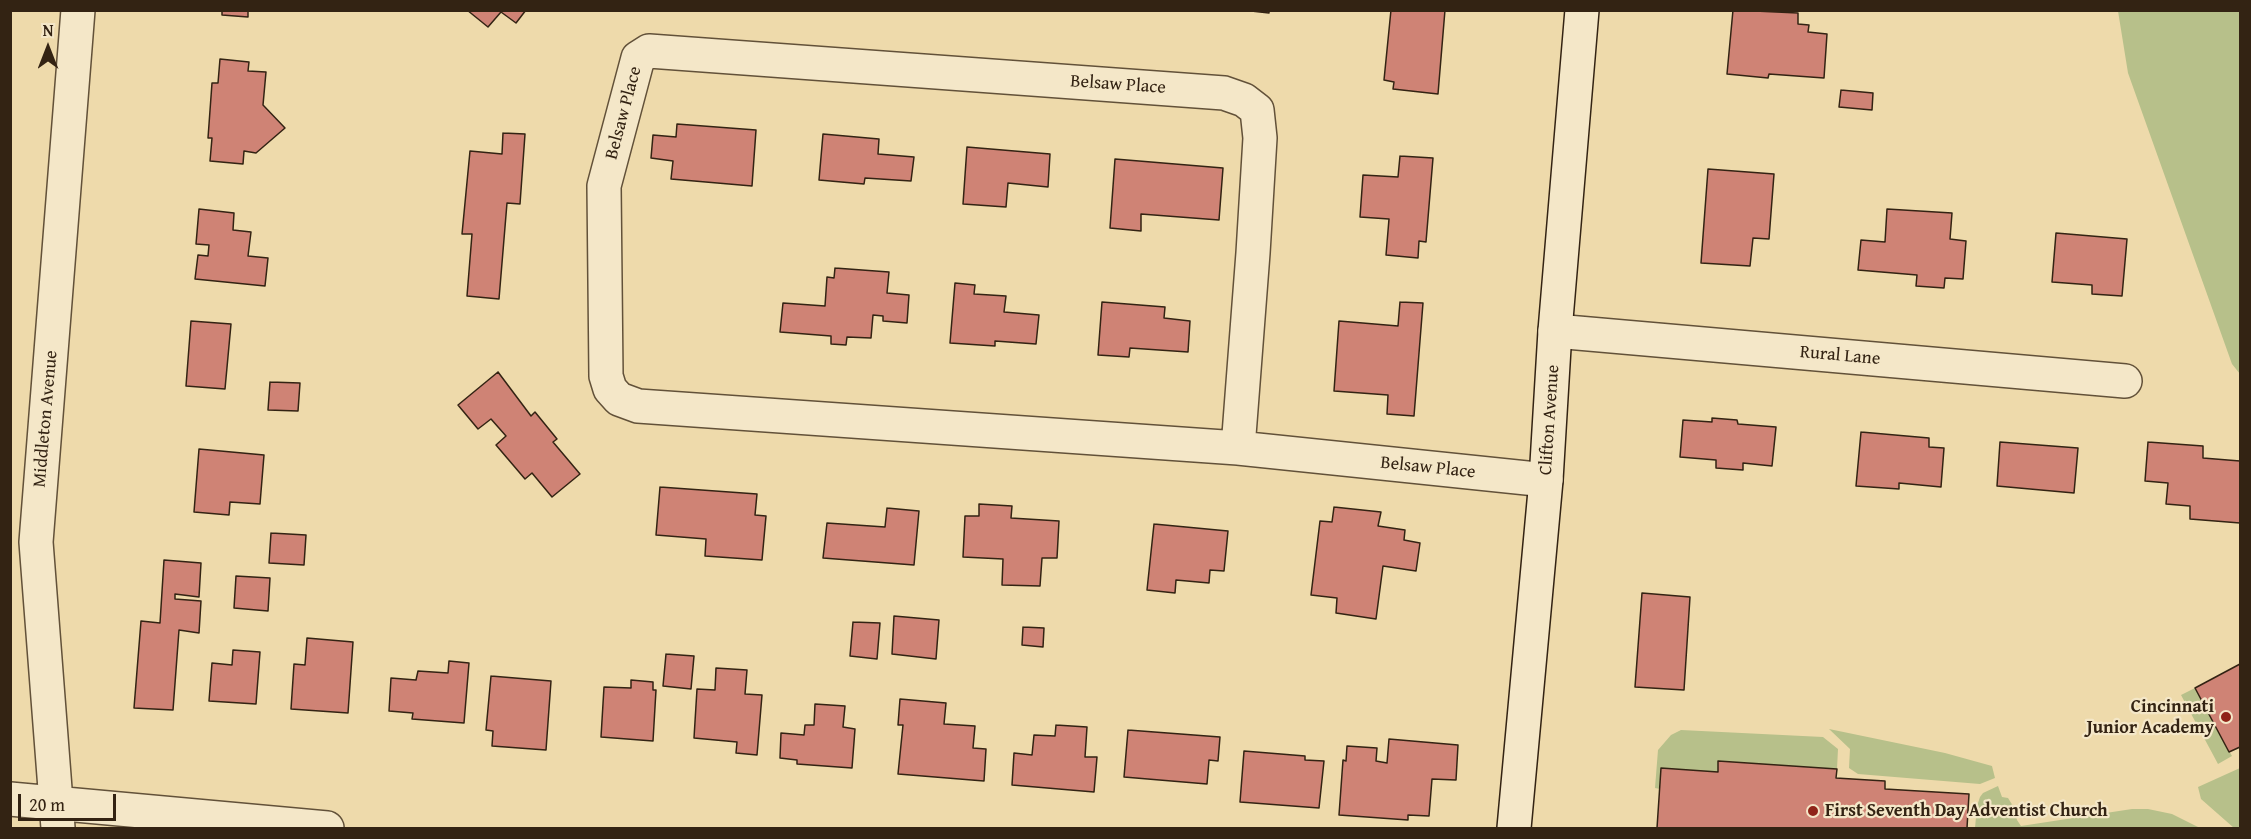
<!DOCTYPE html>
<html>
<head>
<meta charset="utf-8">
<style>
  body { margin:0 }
  #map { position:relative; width:2251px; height:839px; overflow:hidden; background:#eedaab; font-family:"Gentium Book Plus",serif }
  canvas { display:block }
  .frame { position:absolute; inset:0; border:12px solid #332313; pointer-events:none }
  .north { position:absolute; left:18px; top:18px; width:60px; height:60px; -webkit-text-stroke:4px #f4e7c8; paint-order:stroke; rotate:0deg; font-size:16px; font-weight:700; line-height:24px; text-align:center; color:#332313 }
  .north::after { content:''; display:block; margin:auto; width:21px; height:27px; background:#332313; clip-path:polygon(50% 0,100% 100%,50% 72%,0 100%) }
  .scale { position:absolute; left:18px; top:794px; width:98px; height:27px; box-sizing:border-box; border:3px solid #332313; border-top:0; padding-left:8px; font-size:18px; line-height:21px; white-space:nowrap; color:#332313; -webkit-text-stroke:4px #f4e7c8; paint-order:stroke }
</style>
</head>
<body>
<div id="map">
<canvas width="2251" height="839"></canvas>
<div class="frame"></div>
<div class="north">N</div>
<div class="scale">20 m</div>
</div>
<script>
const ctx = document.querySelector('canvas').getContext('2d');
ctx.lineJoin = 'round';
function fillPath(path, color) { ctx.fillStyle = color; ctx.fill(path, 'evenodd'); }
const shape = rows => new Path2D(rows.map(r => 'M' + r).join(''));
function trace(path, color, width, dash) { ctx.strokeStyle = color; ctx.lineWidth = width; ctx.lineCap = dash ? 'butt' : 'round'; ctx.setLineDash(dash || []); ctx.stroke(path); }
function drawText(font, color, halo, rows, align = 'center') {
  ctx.font = font + ' "Gentium Book Plus",serif'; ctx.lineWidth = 4.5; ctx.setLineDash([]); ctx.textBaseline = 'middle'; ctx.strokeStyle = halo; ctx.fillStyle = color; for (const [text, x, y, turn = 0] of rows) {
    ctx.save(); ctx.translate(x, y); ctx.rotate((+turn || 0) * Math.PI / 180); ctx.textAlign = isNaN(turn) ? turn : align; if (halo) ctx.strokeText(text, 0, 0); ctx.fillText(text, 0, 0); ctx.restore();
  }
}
fillPath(shape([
  [2118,11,2240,11,2240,374,2232,364,2128,73],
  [2195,688,2232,756,2218,764,2181,695],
  [1829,729,1945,753,1992,766,1995,778,1980,784,1858,774,1849,768,1850,749],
  [1681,730,1823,737,1838,749,1837,769,1718,762,1718,772,1662,769,1660,789,1655,788,1658,750,1671,735],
  [2240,768,2240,828,2234,828,2201,799,2198,787],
  [1998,786,2002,797,2008,798,2013,806,2017,820,2021,826,2132,809,2148,809,2172,814,2200,828,1975,828,1977,806,1980,797,1983,793]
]), '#b7c08a');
const building = shape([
  [222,10,248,10,248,17,222,15,222,10],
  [467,10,526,10,516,23,501,12,488,27,467,10],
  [1242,10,1269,10,1269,13,1242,10],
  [1391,10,1445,10,1438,94,1393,89,1394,82,1384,80,1391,10],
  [1733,10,1798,13,1798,24,1809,25,1808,32,1827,34,1824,78,1769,74,1768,78,1727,74,1733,10],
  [220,59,249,62,248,71,266,72,263,105,285,128,256,153,244,151,243,164,210,161,212,138,208,138,212,83,218,83,220,59],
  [1841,90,1873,93,1872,110,1839,107,1841,90],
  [677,124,756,130,752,186,671,179,673,161,651,158,653,135,676,137,677,124],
  [503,133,525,134,520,204,507,203,499,299,467,296,472,234,462,234,470,151,502,154,503,133],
  [823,134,879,139,878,154,914,157,911,181,865,178,864,184,819,180,823,134],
  [967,147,1050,154,1048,187,1008,183,1006,207,963,204,967,147],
  [1400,156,1433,158,1426,242,1419,241,1418,258,1386,255,1389,219,1360,217,1363,175,1398,177,1400,156],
  [1115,159,1223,168,1219,220,1141,214,1141,231,1110,228,1115,159],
  [1708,169,1774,174,1769,239,1753,238,1750,266,1701,263,1708,169],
  [199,209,234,213,233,230,251,232,248,256,268,258,265,286,195,279,198,255,208,256,209,245,196,244,199,209],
  [1887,209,1952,213,1950,239,1966,241,1963,279,1945,278,1944,288,1916,286,1917,275,1858,270,1861,240,1885,242,1887,209],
  [2056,233,2127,239,2122,296,2092,294,2092,285,2052,282,2056,233],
  [835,268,889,272,887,293,909,295,907,323,883,321,883,316,873,315,871,338,847,337,846,345,831,344,831,336,780,332,783,303,825,306,827,277,834,278,835,268],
  [955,283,975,285,974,294,1006,296,1004,312,1039,315,1036,344,995,341,995,346,950,343,955,283],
  [1102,302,1165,307,1164,318,1190,321,1188,352,1130,348,1129,357,1098,355,1102,302],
  [1400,302,1423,303,1414,416,1387,414,1388,395,1334,391,1339,321,1398,326,1400,302],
  [191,321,231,324,225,389,186,386,191,321],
  [498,372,531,416,535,412,557,439,553,442,580,474,552,497,532,473,525,479,496,445,506,436,491,419,478,429,458,405,498,372],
  [270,382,300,383,298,411,268,410,270,382],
  [1712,418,1737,420,1738,424,1776,427,1772,466,1743,463,1743,470,1716,468,1716,460,1680,457,1683,420,1712,422,1712,418],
  [1861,432,1929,438,1929,447,1944,448,1941,487,1899,483,1899,489,1856,486,1861,432],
  [2000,442,2078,448,2074,493,1997,486,2000,442],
  [2148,442,2203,446,2203,458,2240,461,2240,523,2190,519,2190,506,2166,504,2168,483,2145,481,2148,442],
  [199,449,264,455,260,504,230,502,229,515,194,512,199,449],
  [660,487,757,494,755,515,766,516,762,560,705,556,706,539,656,535,660,487],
  [979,504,1012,506,1011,518,1059,521,1057,558,1042,558,1040,586,1002,585,1003,559,963,557,965,516,979,516,979,504],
  [1334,507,1381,512,1378,526,1405,530,1404,540,1420,543,1416,571,1383,566,1376,619,1336,613,1337,598,1311,595,1320,521,1332,522,1334,507],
  [887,508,919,511,914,565,823,558,827,523,885,527,887,508],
  [1154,524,1228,531,1224,571,1210,570,1209,583,1176,580,1175,593,1147,590,1154,524],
  [271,533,306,535,304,565,269,563,271,533],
  [164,560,201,563,199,597,175,594,175,599,201,601,199,633,179,630,173,710,134,708,141,621,160,623,164,560],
  [236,576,270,578,268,611,234,608,236,576],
  [1642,593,1690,597,1684,690,1635,687,1642,593],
  [894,616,939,620,936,659,892,654,894,616],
  [853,622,880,623,877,659,850,656,853,622],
  [1023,627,1044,628,1043,647,1022,645,1023,627],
  [307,638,353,642,348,713,291,709,294,664,305,665,307,638],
  [233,650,260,652,256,704,209,701,212,663,232,665,233,650],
  [666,654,694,656,691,689,663,686,666,654],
  [449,661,469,663,464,723,412,719,413,713,389,711,391,678,416,680,418,671,448,673,449,661],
  [2240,664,2240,747,2229,752,2195,688,2240,664],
  [716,668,747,670,745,694,762,695,757,755,736,753,737,742,694,738,697,689,715,690,716,668],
  [491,676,551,681,546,750,492,746,493,731,486,730,491,676],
  [631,680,653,682,653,690,656,690,653,741,601,737,604,687,631,688,631,680],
  [900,699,946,703,944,724,975,726,973,748,986,749,984,781,898,774,903,725,898,725,900,699],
  [815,704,845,706,843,727,855,729,852,768,797,764,797,760,780,758,781,733,804,735,805,725,814,725,815,704],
  [1056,725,1087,727,1085,757,1097,757,1094,792,1012,785,1014,753,1032,755,1034,735,1055,736,1056,725],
  [1128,730,1220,737,1218,761,1209,760,1207,784,1124,777,1128,730],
  [1389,739,1458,745,1456,780,1432,779,1429,816,1408,815,1408,820,1339,815,1343,760,1346,761,1347,746,1377,748,1376,761,1387,763,1389,739],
  [1244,751,1305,756,1305,760,1324,761,1319,808,1240,802,1244,751],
  [1718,761,1837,769,1836,778,1885,781,1885,789,1969,794,1967,828,1657,828,1661,768,1718,772,1718,761]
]);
fillPath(building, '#cf8375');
trace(building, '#332313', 1.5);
const minor = shape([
  [649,51,1224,93,1244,100,1257,110,1260,138,1253,253,1238,448,638,406,619,399,610,389,606,376,604,186,638,58,649,51],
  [1555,331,2125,381],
  [1238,448,1546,480],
  [10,799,327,828],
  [58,828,36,542,78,10]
]);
const secondary = shape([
  [1514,828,1546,480,1555,331,1582,10]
]);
trace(minor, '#625139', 36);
trace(secondary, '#332313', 36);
trace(minor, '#f4e7c8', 33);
trace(secondary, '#f4e7c8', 33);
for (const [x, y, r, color] of [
  [2226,717,6,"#8f2418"],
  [1813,811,6,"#8f2418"]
]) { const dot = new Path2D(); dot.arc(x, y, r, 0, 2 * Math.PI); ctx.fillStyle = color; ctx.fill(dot); trace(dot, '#f4e7c8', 2); }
drawText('18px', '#332313', '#f4e7c8', [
  ["Belsaw Place",1118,85,4],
  ["Belsaw Place",624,113,-75],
  ["Rural Lane",1840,356,5],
  ["Middleton Avenue",46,419,-85],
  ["Clifton Avenue",1550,420,-86],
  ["Belsaw Place",1428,468,6]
]);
drawText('bold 18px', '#332313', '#f4e7c8', [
  ["Cincinnati",2214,707],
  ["Junior Academy",2214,728],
  ["First Seventh Day Adventist Church",1825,811,"left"]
], 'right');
</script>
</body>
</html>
